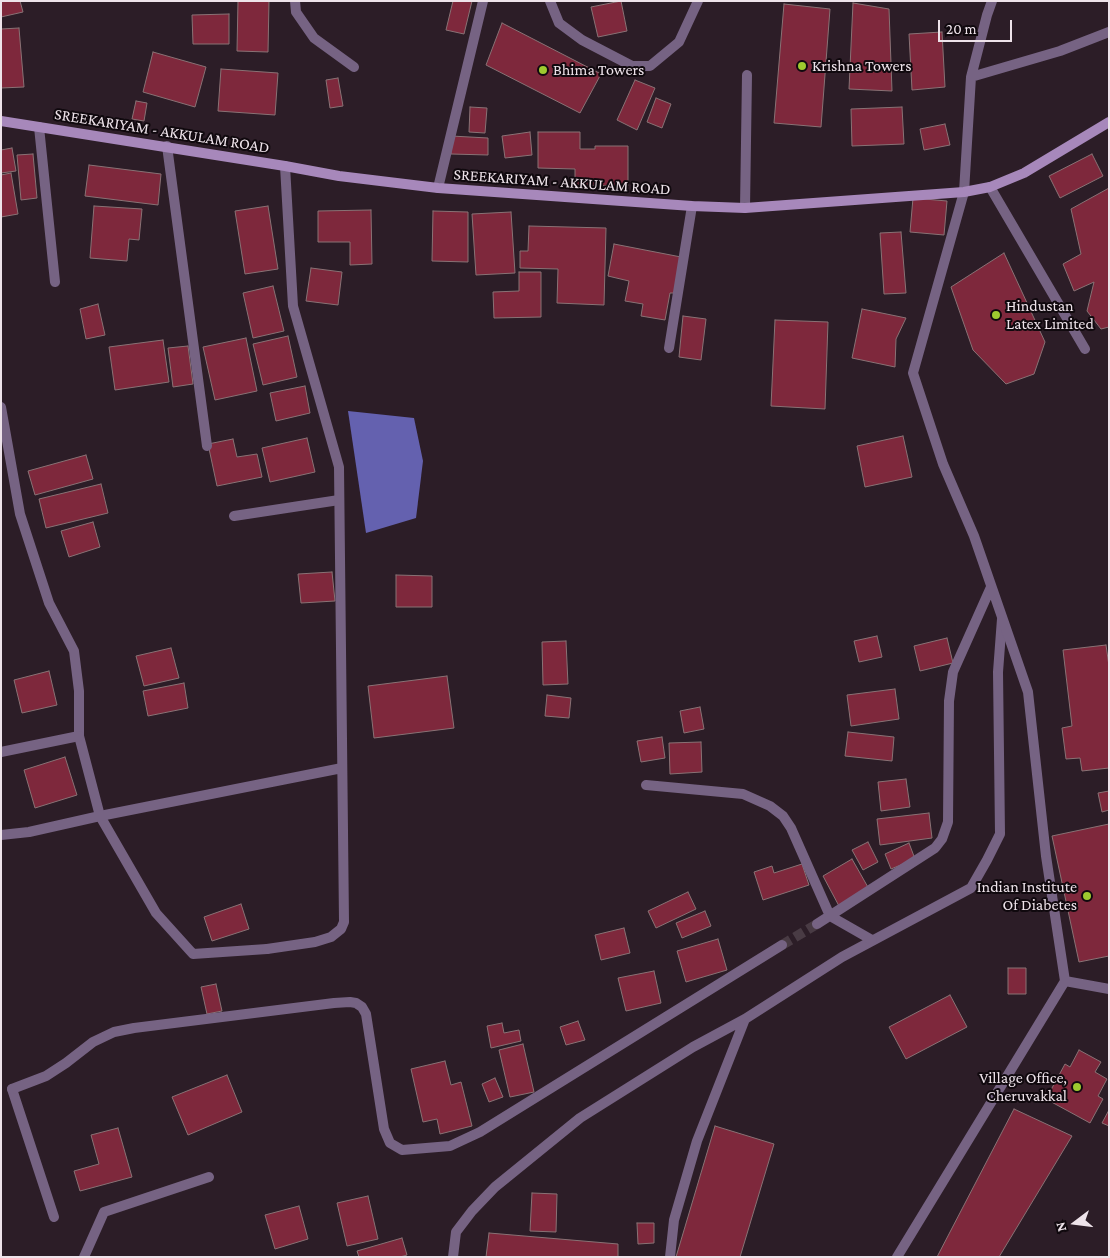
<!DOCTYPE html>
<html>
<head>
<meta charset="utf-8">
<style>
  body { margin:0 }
  #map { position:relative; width:1110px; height:1258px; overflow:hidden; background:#2c1d27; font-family:"Crimson Pro",serif }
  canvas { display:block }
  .frame { position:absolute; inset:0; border:2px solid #eee3ea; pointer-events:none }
  .north { position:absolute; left:1050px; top:1198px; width:50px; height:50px; -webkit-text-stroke:4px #10090e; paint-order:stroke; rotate:255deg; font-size:14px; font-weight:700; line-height:20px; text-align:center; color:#eee3ea }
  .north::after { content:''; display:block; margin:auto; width:18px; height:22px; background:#eee3ea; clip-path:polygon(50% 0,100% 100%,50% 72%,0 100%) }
  .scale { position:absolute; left:938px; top:20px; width:74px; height:22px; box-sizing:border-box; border:2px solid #eee3ea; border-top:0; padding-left:6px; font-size:15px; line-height:18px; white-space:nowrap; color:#eee3ea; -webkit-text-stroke:4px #10090e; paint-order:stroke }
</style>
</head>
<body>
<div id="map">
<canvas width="1110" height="1258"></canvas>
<div class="frame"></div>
<div class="north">N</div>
<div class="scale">20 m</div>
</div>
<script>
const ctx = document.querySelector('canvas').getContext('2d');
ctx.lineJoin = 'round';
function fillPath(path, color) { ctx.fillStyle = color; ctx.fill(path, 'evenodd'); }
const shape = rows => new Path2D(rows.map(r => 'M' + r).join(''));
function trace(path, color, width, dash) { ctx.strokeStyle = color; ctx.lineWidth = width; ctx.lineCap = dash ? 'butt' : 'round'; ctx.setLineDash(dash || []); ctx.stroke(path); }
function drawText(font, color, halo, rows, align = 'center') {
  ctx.font = font + ' "Crimson Pro",serif'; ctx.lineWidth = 4; ctx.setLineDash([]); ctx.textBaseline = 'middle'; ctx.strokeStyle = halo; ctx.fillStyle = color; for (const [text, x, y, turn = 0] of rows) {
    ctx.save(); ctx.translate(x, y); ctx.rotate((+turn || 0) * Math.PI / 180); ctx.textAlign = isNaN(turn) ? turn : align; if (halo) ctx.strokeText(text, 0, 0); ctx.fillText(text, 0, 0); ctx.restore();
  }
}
fillPath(shape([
  [348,411,414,418,423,461,416,518,366,533]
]), '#6461af');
const building = shape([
  [1,1,20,1,23,12,1,17,1,1],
  [238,1,269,1,268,52,237,51,238,1],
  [453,1,472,1,464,34,446,30,453,1],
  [621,1,627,31,598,37,591,7,621,1],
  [853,3,889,9,892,91,849,89,853,3],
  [784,4,830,9,821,127,774,123,784,4],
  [229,14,229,44,193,44,192,15,229,14],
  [502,23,601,74,580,113,486,65,502,23],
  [19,28,24,87,1,88,1,29,19,28],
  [942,32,945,87,912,90,909,34,942,32],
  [153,52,206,67,195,107,143,92,153,52],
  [221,69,278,73,275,115,218,111,221,69],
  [338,78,343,106,330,108,326,80,338,78],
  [635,80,655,88,637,130,617,120,635,80],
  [656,98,671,104,662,128,647,122,656,98],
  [136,101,147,103,144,121,132,119,136,101],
  [470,107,487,108,485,133,469,132,470,107],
  [902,107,904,144,852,146,851,109,902,107],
  [945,124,950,145,924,150,920,129,945,124],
  [530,132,532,155,505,158,502,136,530,132],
  [538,132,580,132,580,149,595,149,595,146,628,146,628,186,575,185,575,169,538,168,538,132],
  [451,136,488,138,488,155,451,154,451,136],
  [12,148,16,171,1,173,1,150,12,148],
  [33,154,37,198,21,200,17,155,33,154],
  [1092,154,1103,176,1060,198,1049,176,1092,154],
  [89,165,161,174,158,205,85,196,89,165],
  [11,173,18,214,1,217,1,175,11,173],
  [1109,188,1109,327,1101,329,1087,311,1094,282,1074,291,1063,264,1081,254,1071,209,1109,188],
  [913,198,947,201,944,235,910,232,913,198],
  [94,206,142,209,139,240,129,239,127,261,90,258,94,206],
  [268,206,278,269,245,274,235,211,268,206],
  [371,210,372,264,350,265,350,242,318,242,318,211,371,210],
  [433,211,468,212,468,262,432,261,433,211],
  [511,212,515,273,476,275,472,214,511,212],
  [529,226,606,228,604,305,557,303,558,269,520,268,520,251,528,251,529,226],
  [901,232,906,293,884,294,880,233,901,232],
  [614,244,681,257,674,293,670,293,665,320,641,316,643,304,625,301,629,281,608,276,614,244],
  [1004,253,1045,342,1034,374,1006,384,973,350,951,287,1004,253],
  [311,268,342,272,338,305,306,301,311,268],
  [519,272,541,272,541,317,494,318,493,292,519,291,519,272],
  [273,286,284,331,253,338,243,293,273,286],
  [98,304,105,335,86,339,80,309,98,304],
  [862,309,906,318,896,339,895,367,852,358,862,309],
  [683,316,706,319,701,360,679,357,683,316],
  [775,320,828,322,825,409,771,406,775,320],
  [288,336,297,377,263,385,253,344,288,336],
  [246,338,257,391,215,400,203,347,246,338],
  [163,340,169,382,115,390,109,347,163,340],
  [188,346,193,384,173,387,168,348,188,346],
  [305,386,310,413,276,421,270,393,305,386],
  [903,436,912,477,865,487,857,446,903,436],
  [307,438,315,472,270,482,262,448,307,438],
  [233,439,237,457,257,454,262,477,217,486,208,444,233,439],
  [86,455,93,479,35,495,28,471,86,455],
  [101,484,108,513,46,528,39,499,101,484],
  [93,522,100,547,69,557,61,531,93,522],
  [332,572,335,601,301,603,298,574,332,572],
  [396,575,432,576,432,607,396,607,396,575],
  [877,636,882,657,859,662,854,641,877,636],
  [947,638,953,663,920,671,914,646,947,638],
  [566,641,568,684,543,685,542,642,566,641],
  [1106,645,1109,666,1109,768,1082,771,1080,758,1066,759,1062,728,1072,726,1063,650,1106,645],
  [171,648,179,678,144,686,136,656,171,648],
  [49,671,57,705,22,713,14,680,49,671],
  [447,676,454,728,374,738,368,686,447,676],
  [184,683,188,708,148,716,143,691,184,683],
  [895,689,899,719,851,726,847,695,895,689],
  [547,695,571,698,569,718,545,716,547,695],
  [700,707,704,729,684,733,680,711,700,707],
  [848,732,894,737,892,761,845,756,848,732],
  [662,737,665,758,641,762,637,741,662,737],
  [701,742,702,772,670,774,669,743,701,742],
  [65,757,77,795,35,808,24,770,65,757],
  [906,779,910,807,881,811,878,782,906,779],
  [1109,791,1109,810,1102,812,1098,793,1109,791],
  [929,813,932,838,880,845,877,819,929,813],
  [1109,824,1109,956,1079,962,1052,836,1109,824],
  [868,842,878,862,863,870,852,850,868,842],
  [909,843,915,859,891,869,885,854,909,843],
  [852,859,869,889,839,906,823,876,852,859],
  [802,864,809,885,763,900,754,872,772,866,774,873,802,864],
  [688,892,696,909,656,928,648,911,688,892],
  [241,904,249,929,212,941,204,917,241,904],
  [705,911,711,926,682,938,676,923,705,911],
  [624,928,630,953,601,960,595,935,624,928],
  [718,939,727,970,686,982,677,951,718,939],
  [1008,968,1026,968,1026,994,1008,994,1008,968],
  [654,971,661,1003,626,1011,618,978,654,971],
  [216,984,222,1011,207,1014,201,987,216,984],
  [950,995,967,1027,906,1059,889,1027,950,995],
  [578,1021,585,1040,566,1045,560,1027,578,1021],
  [502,1023,504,1033,519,1030,521,1041,491,1048,487,1026,502,1023],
  [523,1044,534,1092,510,1097,499,1050,523,1044],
  [1079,1050,1101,1062,1095,1072,1107,1079,1098,1096,1103,1099,1090,1123,1046,1099,1065,1064,1070,1067,1079,1050],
  [445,1061,451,1085,461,1082,472,1126,440,1134,437,1119,423,1122,411,1069,445,1061],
  [227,1075,242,1112,188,1135,172,1097,227,1075],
  [495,1078,503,1097,489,1102,482,1084,495,1078],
  [1014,1109,1072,1136,999,1257,937,1257,1014,1109],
  [1109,1110,1109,1126,1102,1123,1109,1110],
  [715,1126,774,1144,740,1257,676,1257,715,1126],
  [118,1128,132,1177,80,1191,74,1171,99,1164,91,1135,118,1128],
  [532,1193,557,1194,556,1232,530,1231,532,1193],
  [368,1196,378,1239,347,1246,337,1203,368,1196],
  [299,1206,308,1239,275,1249,265,1215,299,1206],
  [637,1223,654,1223,654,1243,638,1244,637,1223],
  [489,1233,618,1244,618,1257,486,1257,489,1233],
  [402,1238,407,1255,400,1257,359,1257,357,1251,402,1238]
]);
fillPath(building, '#7e283c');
trace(building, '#897275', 1);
trace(shape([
  [782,945,817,924]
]), '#493b44', 10, [10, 5]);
trace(shape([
  [550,1,559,23,582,40,632,66,650,66,679,42,698,1],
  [971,77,1060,51,1109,32],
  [39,127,55,282],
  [990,187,1085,349],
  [964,192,971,77,987,15,992,1],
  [669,348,692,206],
  [1,407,20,514,49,603,74,651,79,691,79,736,100,816,156,913,193,954,267,949],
  [234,516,339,500],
  [12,1089,54,1217],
  [84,1257,104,1212,209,1177],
  [453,1257,456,1232,472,1211,495,1187,580,1118,693,1047,745,1019,842,957,971,888,987,860,1000,834,998,672,1002,619],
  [670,1257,674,1220,697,1141,745,1019]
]), '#766383', 10);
trace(shape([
  [295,1,296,12,314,38,354,67],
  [167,146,207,446],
  [438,188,483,1],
  [964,192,913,373,943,464,974,536,1028,692,1046,856,1065,981,1109,989],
  [745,208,747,75],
  [1,752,79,736],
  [646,785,743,794,770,806,783,816,791,828,830,916,872,940],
  [1,835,29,832,100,816,342,768],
  [817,924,935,848,942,839,948,822,949,701,953,672,991,587],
  [267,949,315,942,331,937,341,929,344,922,339,467,293,306,285,166],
  [12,1089,46,1076,66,1063,93,1042,114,1032,134,1028,334,1003,350,1002,356,1003,362,1007,366,1014,384,1129,390,1143,402,1150,450,1146,480,1132,782,945],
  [897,1257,1065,981]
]), '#766383', 10);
trace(shape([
  [1,121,285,166,339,176,438,188,692,206,745,208,964,192,990,187,1024,173,1109,122]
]), '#a788bb', 10);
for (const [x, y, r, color] of [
  [802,66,5,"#9eca2f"],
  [543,70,5,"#9eca2f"],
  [996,315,5,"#9eca2f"],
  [1087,896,5,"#9eca2f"],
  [1077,1087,5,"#9eca2f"]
]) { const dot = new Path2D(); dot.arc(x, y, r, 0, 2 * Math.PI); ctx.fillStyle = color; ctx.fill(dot); trace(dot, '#10090e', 2); }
drawText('16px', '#eee3ea', '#10090e', [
  ["Krishna Towers",812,66],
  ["Bhima Towers",553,70],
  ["Hindustan",1006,306],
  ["Latex Limited",1006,324],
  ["Indian Institute",1077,887,"right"],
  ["Of Diabetes",1077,905,"right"],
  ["Village Office,",1067,1078,"right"],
  ["Cheruvakkal",1067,1096,"right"]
], 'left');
drawText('16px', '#eee3ea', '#10090e', [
  ["SREEKARIYAM - AKKULAM ROAD",162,131,9],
  ["SREEKARIYAM - AKKULAM ROAD",562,182,4]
]);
</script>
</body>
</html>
